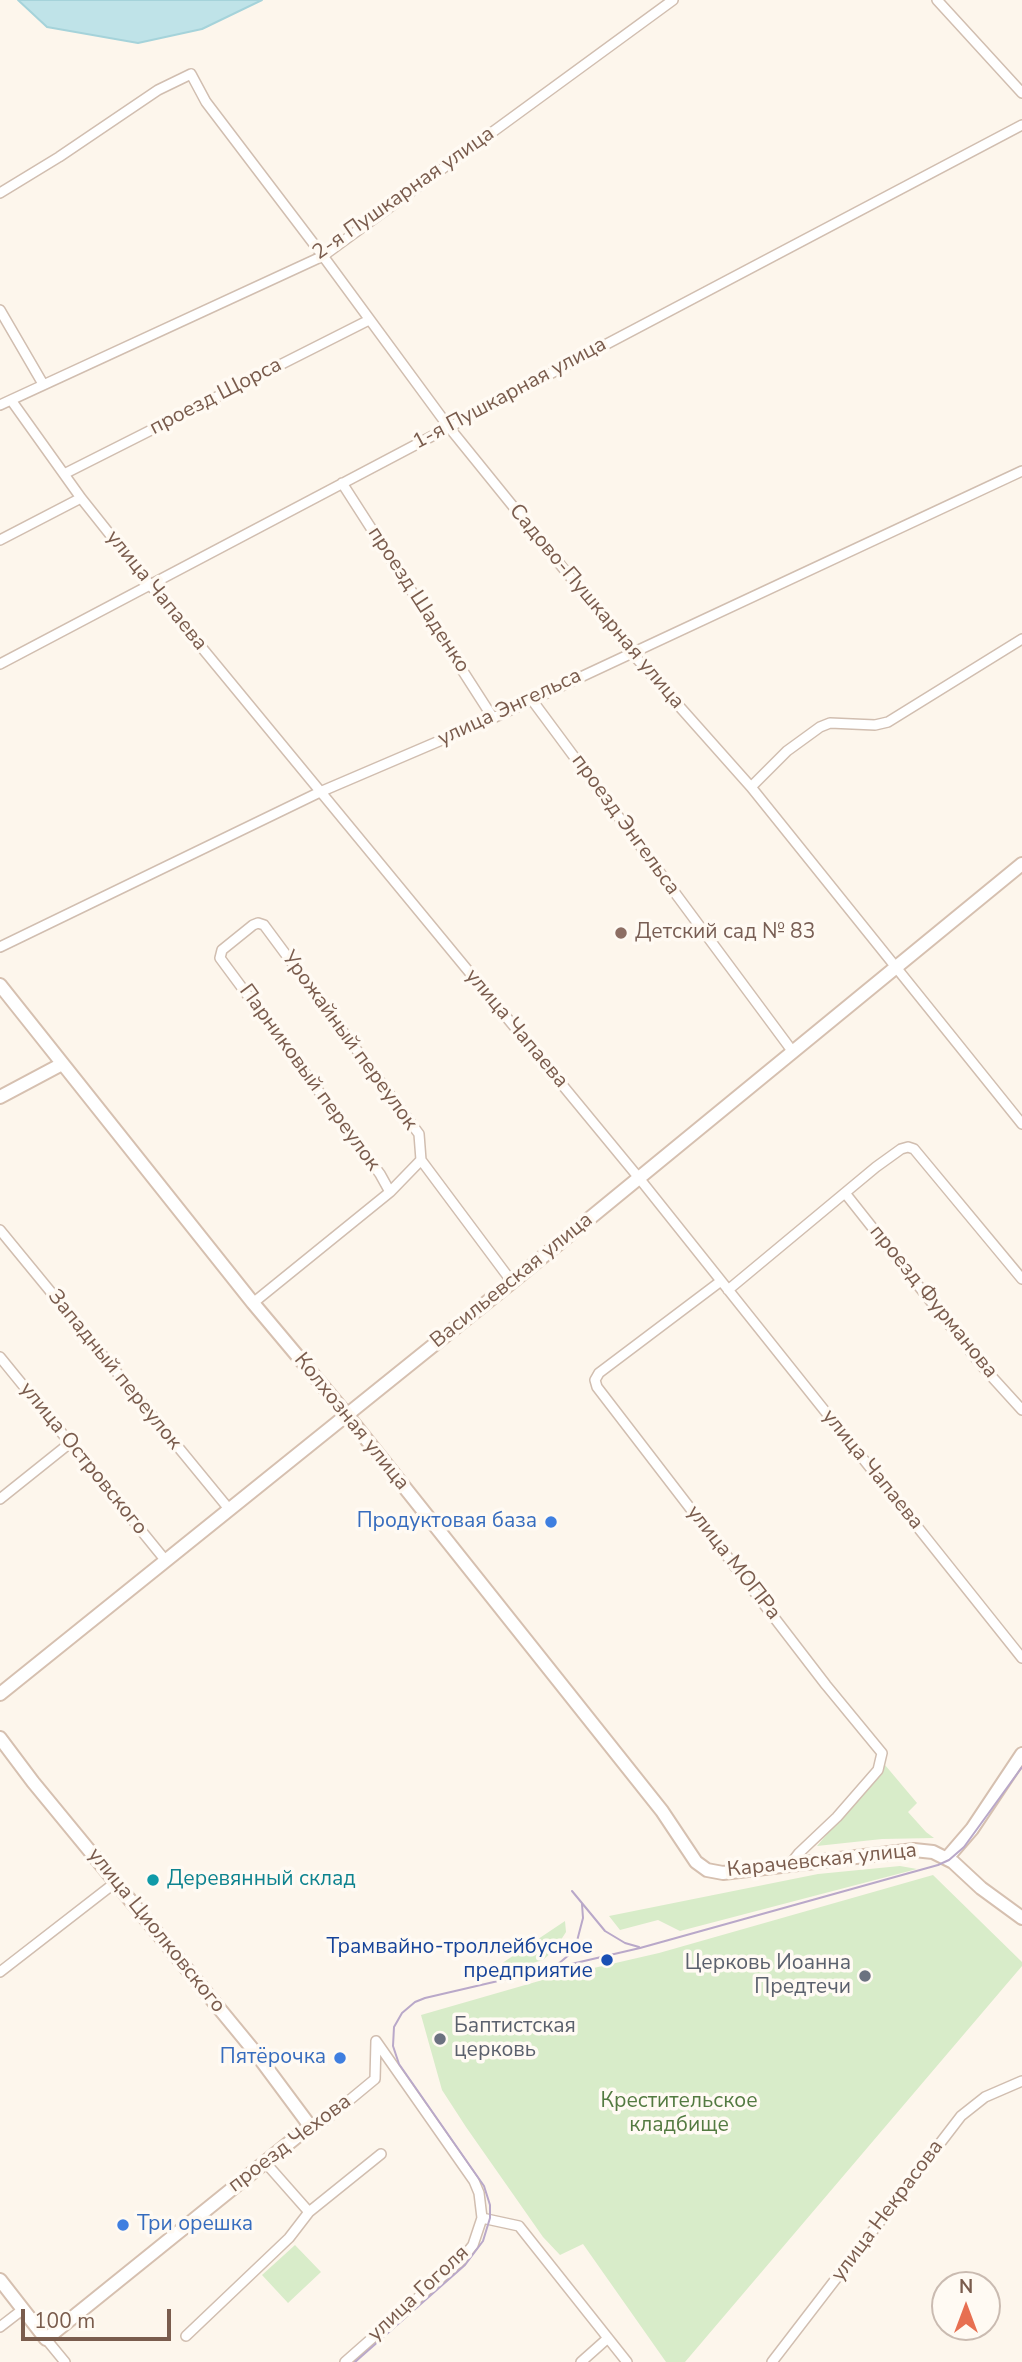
<!DOCTYPE html>
<html>
<head>
<meta charset="utf-8">
<style>
  body { margin:0 }
  #map { position:relative; width:1022px; height:2362px; overflow:hidden; background:#fdf6ec; font-family:"Nunito Sans",sans-serif }
  canvas { display:block }
  .north { position:absolute; left:931px; top:2271px; width:70px; height:70px; box-sizing:border-box; background:#fffaf3; border:2px solid #cabbb1; border-radius:50%; rotate:0deg; font-size:19px; font-weight:700; line-height:28px; text-align:center; color:#7a5c4d }
  .north::after { content:''; display:block; margin:auto; width:24px; height:32px; background:#e76f51; clip-path:polygon(50% 0,100% 100%,50% 72%,0 100%) }
  .scale { position:absolute; left:21px; top:2309px; width:150px; height:32px; box-sizing:border-box; border:4px solid #7a5c4d; border-top:0; padding-left:9px; font-size:21px; line-height:24px; white-space:nowrap; color:#7a5c4d; -webkit-text-stroke:5px #fffaf3; paint-order:stroke }
</style>
</head>
<body>
<div id="map">
<canvas width="1022" height="2362"></canvas>
<div class="north">N</div>
<div class="scale">100 m</div>
</div>
<script>
const ctx = document.querySelector('canvas').getContext('2d');
ctx.lineJoin = 'round';
function fillPath(path, color) { ctx.fillStyle = color; ctx.fill(path, 'evenodd'); }
const shape = rows => new Path2D(rows.map(r => 'M' + r).join(''));
function trace(path, color, width, dash) { ctx.strokeStyle = color; ctx.lineWidth = width; ctx.lineCap = dash ? 'butt' : 'round'; ctx.setLineDash(dash || []); ctx.stroke(path); }
function drawText(font, color, halo, rows, align = 'center') {
  ctx.font = font + ' "Nunito Sans",sans-serif'; ctx.lineWidth = 7; ctx.setLineDash([]); ctx.textBaseline = 'middle'; ctx.strokeStyle = halo; ctx.fillStyle = color; for (const [text, x, y, turn = 0] of rows) {
    ctx.save(); ctx.translate(x, y); ctx.rotate((+turn || 0) * Math.PI / 180); ctx.textAlign = isNaN(turn) ? turn : align; if (halo) ctx.strokeText(text, 0, 0); ctx.fillText(text, 0, 0); ctx.restore();
  }
}
fillPath(shape([
  [885,1765,917,1803,908,1812,926,1832,934,1838,882,1839,817,1846],
  [900,1866,917,1869,680,1931,658,1920,620,1930,609,1916,818,1874],
  [933,1875,1022,1962,1022,1966,685,2362,666,2362,583,2244,560,2255,543,2237,466,2127,442,2090,421,2015,546,1979,659,1953],
  [565,1921,566,1932,555,1949,543,1960,480,1978],
  [295,2245,321,2272,288,2303,262,2275]
]), '#d8ecc9');
const water = shape([
  [18,0,262,0,202,29,138,43,47,27,18,0]
]);
fillPath(water, '#bfe3e8');
trace(water, '#a5d3da', 2);
const street = shape([
  [937,0,1022,93],
  [0,193,59,157,158,90,191,74,206,102,323,256,448,426,631,652,751,787,1022,1124],
  [0,310,43,384],
  [11,400,81,498,151,586,639,1178,1022,1658],
  [0,405,323,256,673,0],
  [64,474,369,320],
  [342,483,493,718],
  [0,540,81,498],
  [0,664,1022,125],
  [532,700,793,1052],
  [751,787,787,751,820,727,830,723,875,725,888,722,1022,639],
  [0,947,320,792,493,718,1022,471],
  [390,1192,421,1160],
  [845,1193,982,1366,1022,1410],
  [0,1230,229,1509],
  [721,1281,599,1373,595,1380,597,1387,826,1685,882,1753,878,1770,837,1817,799,1853,789,1866],
  [728,1290,876,1167,901,1149,908,1147,914,1149,1022,1279],
  [253,1303,390,1192,380,1174,220,958,222,950,253,925,258,923,264,925,419,1134,421,1160,512,1282],
  [0,1357,166,1561],
  [0,1499,70,1443],
  [0,1972,116,1882],
  [310,2126,323,2122,375,2079,376,2041],
  [309,2212,381,2154],
  [482,2218,519,2226,627,2362],
  [0,2327,22,2310],
  [186,2336,289,2238,309,2212,264,2161],
  [46,2339,65,2362],
  [345,2362,461,2260,473,2245,482,2218,479,2193,474,2181,376,2041],
  [581,2362,608,2338],
  [772,2362,961,2116,985,2097,1022,2081]
]);
const secondary = shape([
  [0,985,253,1303,347,1415,662,1811,696,1862,707,1870,723,1873,914,1850,933,1852,953,1862,981,1888,1022,1918],
  [0,1097,62,1064],
  [0,1694,512,1282,1022,864],
  [0,1738,33,1782,255,2052,310,2126,46,2339,0,2280],
  [947,1858,972,1829,1022,1754]
]);
trace(street, '#d1beb0', 12);
trace(secondary, '#d6c0b0', 16);
trace(street, '#fff', 9);
trace(secondary, '#fff', 12);
trace(shape([
  [572,1891,605,1931,625,1943,639,1947],
  [557,1965,570,1954,577,1941,583,1918,582,1904],
  [355,2362,465,2265,483,2241,490,2218,490,2205,484,2186,399,2064,393,2046,394,2027,402,2013,415,2002,425,1998,640,1948,938,1865,949,1860,964,1847,1022,1767]
]), '#b9a8c9', 2);
for (const [x, y, r, color] of [
  [621,933,7,"#8d6e63"],
  [551,1522,7,"#3f7fe0"],
  [153,1880,7,"#0f9aa8"],
  [607,1960,7,"#1a4fb4"],
  [865,1976,7,"#6b7280"],
  [440,2039,7,"#6b7280"],
  [340,2058,7,"#3f7fe0"],
  [123,2225,7,"#3f7fe0"]
]) { const dot = new Path2D(); dot.arc(x, y, r, 0, 2 * Math.PI); ctx.fillStyle = color; ctx.fill(dot); trace(dot, '#fffaf3', 2.5); }
drawText('21px', '#7a5c4d', '#fffaf3', [
  ["2-я Пушкарная улица",404,194,-35],
  ["1-я Пушкарная улица",510,394,-28],
  ["проезд Щорса",216,397,-27],
  ["улица Чапаева",156,591,51],
  ["проезд Шаденко",418,600,57],
  ["Садово-Пушкарная улица",596,607,50],
  ["улица Энгельса",510,708,-25],
  ["проезд Энгельса",625,825,54],
  ["улица Чапаева",516,1029,50],
  ["Урожайный переулок",349,1041,54],
  ["Парниковый переулок",309,1078,54],
  ["Васильевская улица",512,1281,-39],
  ["проезд Фурманова",933,1302,51],
  ["Западный переулок",114,1370,51],
  ["Колхозная улица",351,1422,51],
  ["улица Островского",83,1459,51],
  ["улица Чапаева",872,1470,51],
  ["улица МОПРа",733,1563,52],
  ["Карачевская улица",822,1861,-6],
  ["улица Циолковского",156,1931,51],
  ["проезд Чехова",290,2144,-37],
  ["улица Некрасова",888,2211,-53],
  ["улица Гоголя",419,2294,-43]
]);
drawText('21px', '#785e54', '#fffaf3', [
  ["Детский сад № 83",635,933]
], 'left');
drawText('21px', '#366cbe', '#fffaf3', [
  ["Продуктовая база",537,1522],
  ["Пятёрочка",326,2058],
  ["Три орешка",137,2225,"left"]
], 'right');
drawText('21px', '#0d838f', '#fffaf3', [
  ["Деревянный склад",167,1880]
], 'left');
drawText('21px', '#164399', '#fffaf3', [
  ["Трамвайно-троллейбусное",593,1948],
  ["предприятие",593,1972]
], 'right');
drawText('21px', '#5b616d', '#fffaf3', [
  ["Церковь Иоанна",851,1964],
  ["Предтечи",851,1988],
  ["Баптистская",454,2027,"left"],
  ["церковь",454,2051,"left"]
], 'right');
drawText('21px', '#537a41', '#fffaf3', [
  ["Крестительское",679,2102],
  ["кладбище",679,2126]
]);
</script>
</body>
</html>
